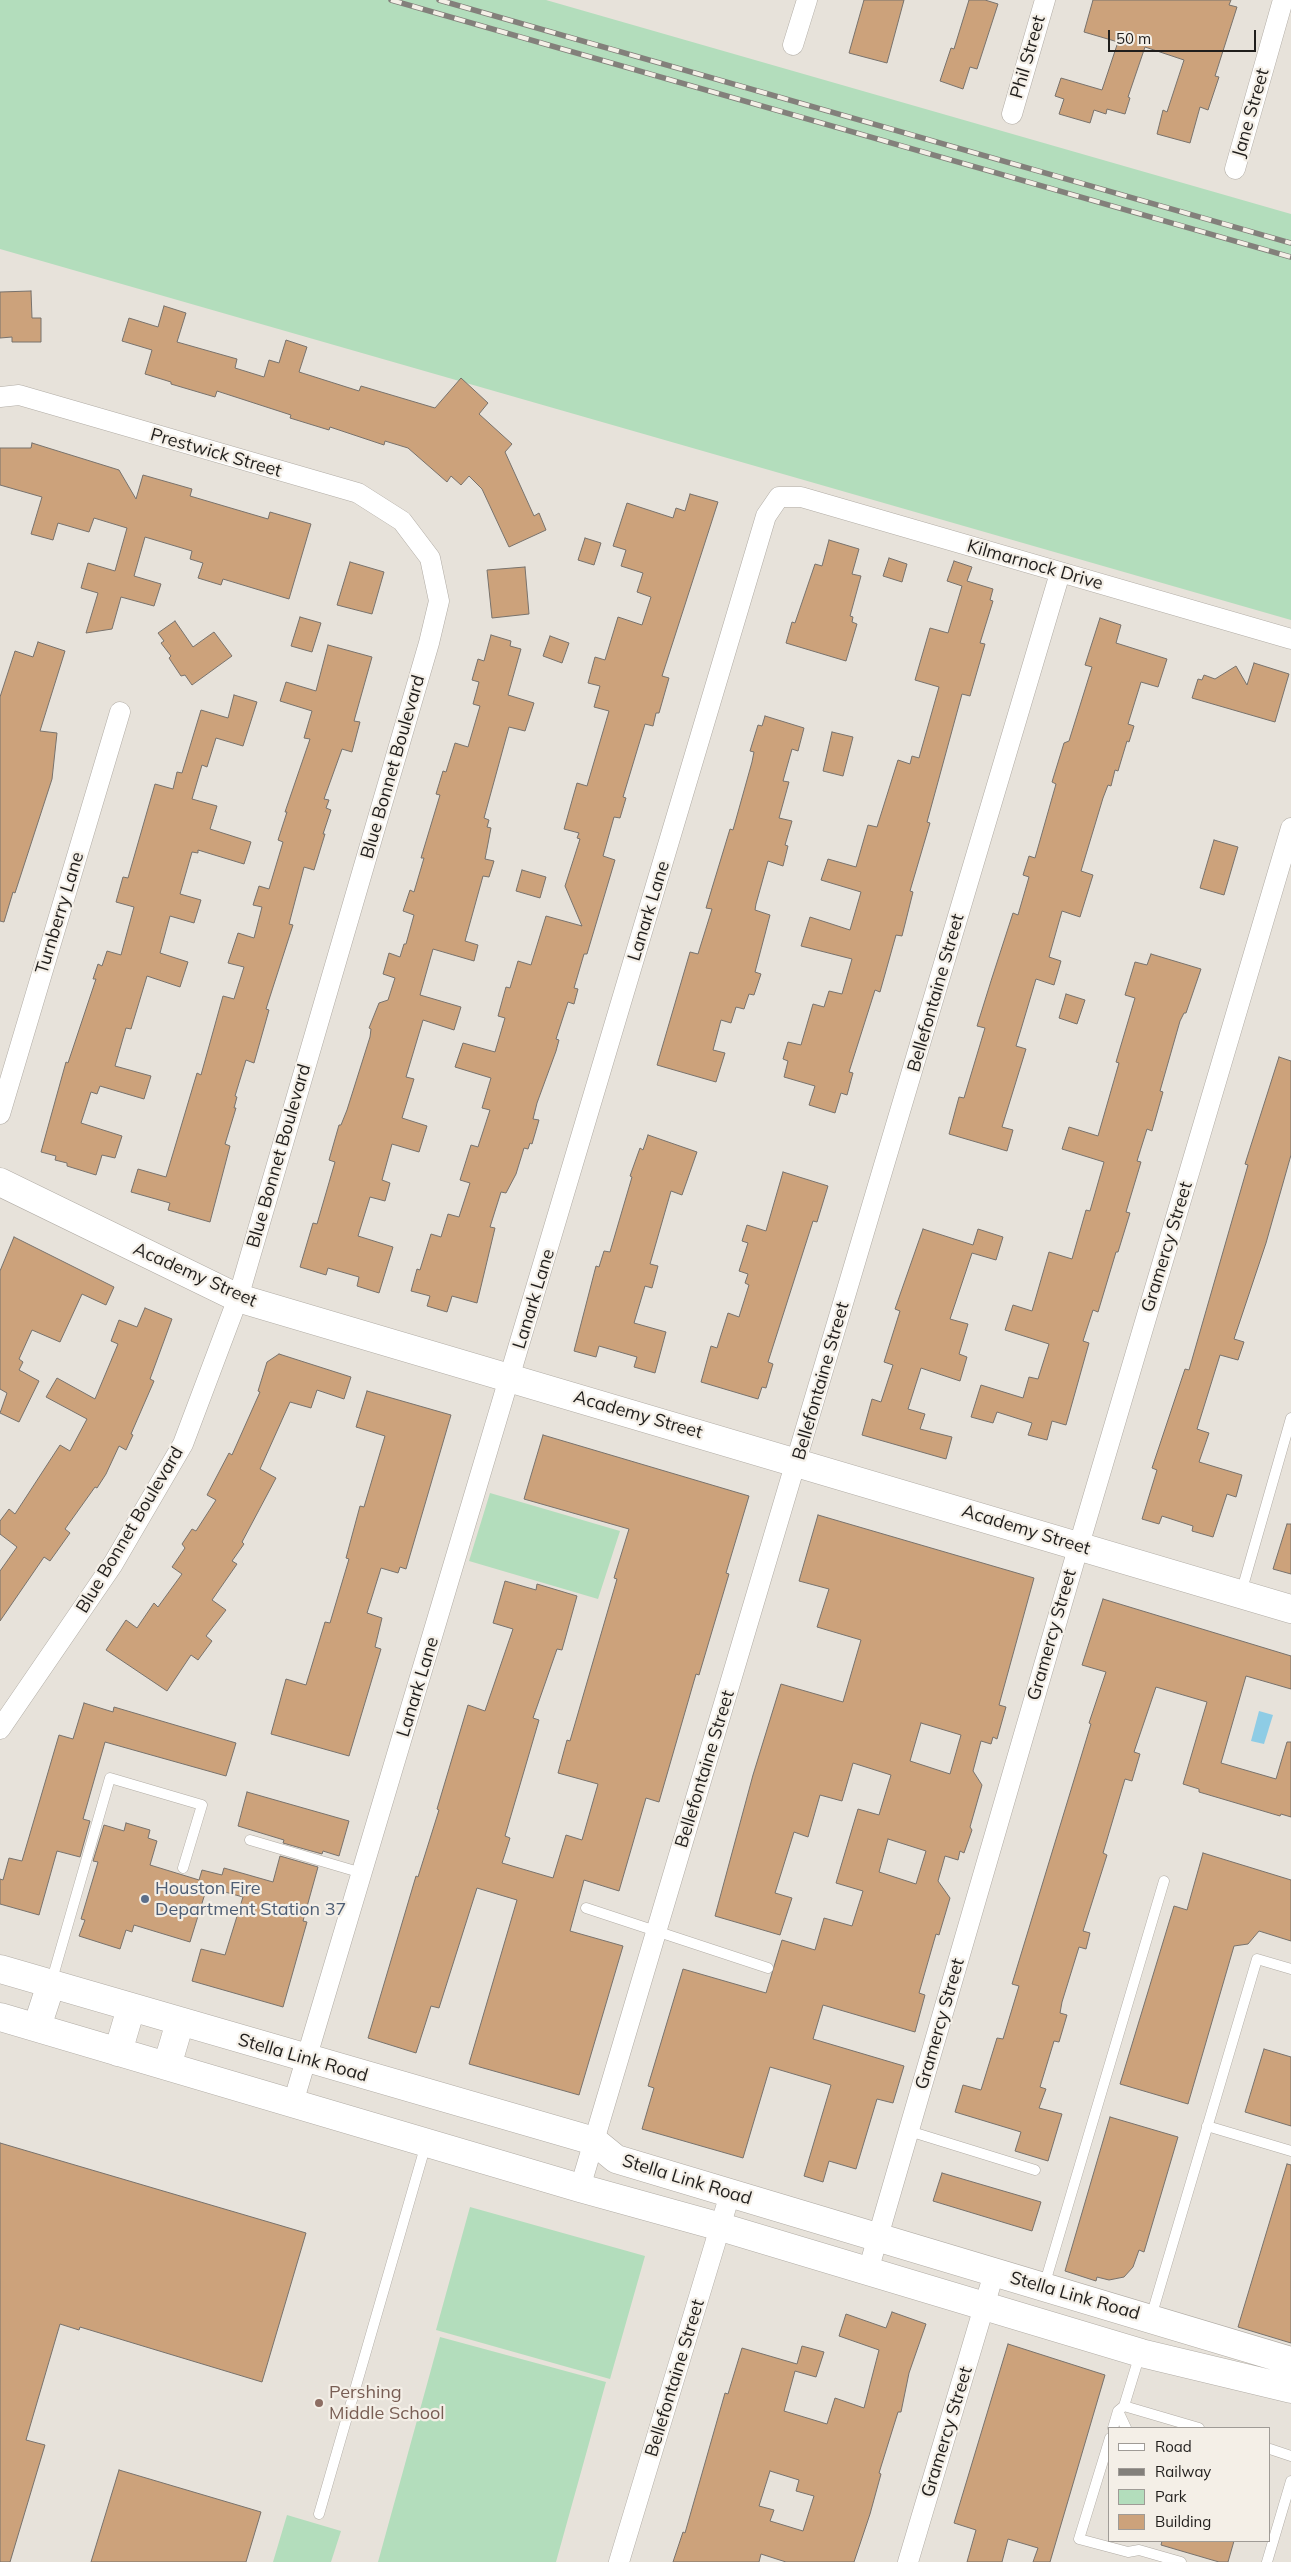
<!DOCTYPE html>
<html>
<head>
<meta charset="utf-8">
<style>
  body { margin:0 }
  #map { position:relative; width:1291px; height:2562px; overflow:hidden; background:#e7e2da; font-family:Mulish,sans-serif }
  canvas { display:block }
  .legend { position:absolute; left:1108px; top:2427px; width:162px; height:115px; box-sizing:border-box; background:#f4efe7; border:1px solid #9f9b96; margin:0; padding:6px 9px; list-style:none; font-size:15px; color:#201e1c }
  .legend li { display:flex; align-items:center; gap:10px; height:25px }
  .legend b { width:25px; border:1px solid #9f9b96 }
  .scale { position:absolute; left:1108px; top:30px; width:148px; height:22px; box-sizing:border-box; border:2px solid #201e1c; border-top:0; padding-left:6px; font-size:15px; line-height:18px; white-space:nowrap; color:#201e1c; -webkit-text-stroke:4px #f4efe7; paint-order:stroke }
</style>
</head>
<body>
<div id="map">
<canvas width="1291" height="2562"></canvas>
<ul class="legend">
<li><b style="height:6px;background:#fff"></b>Road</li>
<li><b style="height:6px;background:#83807b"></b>Railway</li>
<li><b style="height:14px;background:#b3ddbc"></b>Park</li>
<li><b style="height:14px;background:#cca27b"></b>Building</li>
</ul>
<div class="scale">50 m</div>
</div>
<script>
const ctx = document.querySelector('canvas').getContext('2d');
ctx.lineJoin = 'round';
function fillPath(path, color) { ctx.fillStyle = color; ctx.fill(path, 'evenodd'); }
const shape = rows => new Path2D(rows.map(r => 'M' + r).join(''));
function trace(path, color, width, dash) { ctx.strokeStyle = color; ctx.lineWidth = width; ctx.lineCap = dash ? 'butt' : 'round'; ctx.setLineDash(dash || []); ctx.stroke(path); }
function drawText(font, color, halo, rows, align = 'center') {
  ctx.font = font + ' Mulish,sans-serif'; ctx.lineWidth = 4.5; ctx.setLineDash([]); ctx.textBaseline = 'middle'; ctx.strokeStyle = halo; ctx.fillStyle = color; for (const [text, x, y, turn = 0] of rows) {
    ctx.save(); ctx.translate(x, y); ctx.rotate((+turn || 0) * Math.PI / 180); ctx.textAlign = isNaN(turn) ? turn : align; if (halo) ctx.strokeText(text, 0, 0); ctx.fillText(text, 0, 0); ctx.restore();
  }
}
fillPath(shape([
  [0,0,546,0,1291,214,1291,620,0,249],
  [490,1493,620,1531,598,1599,469,1561],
  [470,2207,645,2256,610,2379,436,2330],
  [440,2337,606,2382,556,2562,378,2562],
  [287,2515,341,2531,331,2562,273,2562]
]), '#b3ddbc');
fillPath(shape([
  [1259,1711,1273,1715,1264,1744,1251,1741]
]), '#8ecce5');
const building = shape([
  [864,0,904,0,887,63,849,53,864,0],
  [969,0,985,0,998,4,977,69,970,67,963,89,940,81,951,48,954,49,969,0],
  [1093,0,1231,0,1229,5,1237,7,1215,76,1219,77,1208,110,1200,107,1190,143,1157,134,1163,110,1167,112,1184,60,1145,47,1128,97,1130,98,1125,114,1107,109,1106,114,1094,110,1090,123,1059,114,1064,99,1055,96,1061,78,1102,90,1118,42,1084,32,1093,0],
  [31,291,32,318,41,318,41,342,12,342,12,337,0,338,0,292,31,291],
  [164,306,186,313,177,342,237,359,235,368,264,377,269,360,279,363,286,340,307,347,299,372,359,391,361,386,435,408,461,378,488,403,479,414,512,444,505,452,534,516,539,513,546,530,509,547,482,489,469,476,461,485,451,476,447,482,408,448,385,441,384,445,330,427,329,430,290,418,291,415,217,391,215,397,171,384,171,382,145,374,152,350,122,341,129,318,158,327,164,306],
  [32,443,119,470,136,499,143,475,192,489,190,496,268,519,270,512,311,524,289,599,223,579,221,585,198,578,203,563,190,559,192,551,145,537,134,576,161,584,154,606,121,597,112,629,86,633,98,593,81,588,88,563,115,571,127,528,94,518,89,532,58,523,53,540,31,534,42,497,0,485,0,448,31,448,32,443],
  [690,494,718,502,662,676,669,678,659,713,656,713,653,726,645,724,623,797,626,798,620,818,614,817,603,856,615,860,587,954,584,954,574,988,578,989,574,1004,568,1002,556,1039,559,1040,556,1051,537,1103,533,1119,539,1120,532,1144,530,1143,528,1149,524,1148,516,1174,506,1193,501,1192,490,1227,495,1228,477,1303,452,1296,447,1312,427,1306,430,1296,411,1291,417,1269,420,1270,431,1234,441,1237,448,1214,459,1217,470,1183,460,1180,471,1145,478,1147,490,1110,482,1108,491,1078,455,1067,463,1043,495,1052,505,1018,498,1016,506,987,510,988,518,961,531,965,546,916,582,926,565,886,580,839,577,838,579,833,564,829,577,783,587,786,609,711,594,707,600,686,588,683,595,657,605,660,618,617,642,625,651,597,637,592,643,573,621,566,626,550,613,546,627,503,673,518,676,508,685,511,690,494],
  [585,538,601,543,594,565,578,560,585,538],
  [829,540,859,549,852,574,861,576,850,616,853,617,852,622,857,624,846,661,786,643,792,622,795,623,815,564,822,566,829,540],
  [889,558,907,564,902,582,883,576,889,558],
  [954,561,972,567,967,581,993,589,990,600,993,601,980,643,985,644,970,696,962,694,927,822,930,823,910,891,913,892,902,936,896,935,880,992,875,990,849,1072,853,1073,847,1095,841,1093,835,1113,809,1105,815,1086,784,1077,788,1061,783,1059,788,1042,801,1045,813,1004,824,1007,829,991,842,994,852,959,801,946,810,917,850,930,861,892,821,880,828,859,856,867,868,825,877,827,898,760,910,764,912,756,919,758,939,687,915,680,930,628,948,633,962,586,947,581,954,561],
  [350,562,384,572,372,614,337,605,350,562],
  [525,567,529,614,492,618,487,570,525,567],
  [300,617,321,623,312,652,291,646,300,617],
  [1100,618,1121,625,1116,643,1167,659,1158,687,1141,682,1128,724,1134,726,1129,742,1127,741,1118,771,1115,770,1111,786,1108,785,1103,798,1081,871,1093,875,1080,917,1062,911,1049,957,1061,961,1054,985,1036,979,1016,1046,1026,1049,1002,1127,1013,1130,1007,1151,949,1134,959,1097,964,1098,985,1028,977,1026,991,981,1013,913,1018,915,1029,877,1023,875,1029,856,1035,858,1056,784,1052,782,1064,743,1069,741,1092,667,1085,665,1100,618],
  [175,621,193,647,214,632,232,656,192,685,185,675,181,676,169,658,171,656,161,643,164,641,158,633,175,621],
  [491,635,511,641,510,646,521,649,508,695,534,703,525,731,509,727,484,818,489,820,487,827,491,828,485,859,494,861,489,877,483,876,465,941,478,945,474,961,433,949,420,995,461,1007,454,1030,423,1020,406,1077,414,1079,402,1118,427,1126,419,1152,392,1144,382,1180,390,1183,385,1201,370,1197,358,1236,393,1247,379,1293,357,1286,359,1277,328,1268,326,1275,300,1267,313,1223,317,1224,335,1162,329,1160,339,1125,341,1125,347,1110,370,1037,371,1029,369,1028,379,1003,388,1000,395,978,383,974,389,953,400,957,404,944,406,944,414,915,403,911,410,890,414,892,424,858,421,858,440,795,436,794,443,771,446,772,455,743,468,747,480,706,473,704,479,682,472,680,478,659,484,661,491,635],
  [550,636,569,643,562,663,543,656,550,636],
  [38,642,65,651,40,731,57,733,52,779,15,893,13,892,4,922,0,921,0,697,15,651,33,657,38,642],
  [328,645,372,657,354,721,360,722,352,752,342,749,324,799,329,800,326,808,331,810,323,834,325,834,314,870,304,867,289,924,293,925,266,1009,269,1010,254,1063,246,1060,235,1096,237,1097,234,1108,236,1108,225,1144,230,1146,210,1222,168,1210,170,1203,131,1192,138,1169,166,1177,197,1073,201,1075,223,996,234,999,244,967,228,963,238,933,254,938,262,907,253,905,259,886,269,889,283,842,278,840,287,812,285,812,310,739,304,738,312,711,280,701,286,682,316,691,328,645],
  [1254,663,1289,674,1275,722,1192,698,1198,679,1202,680,1204,675,1215,679,1236,666,1247,685,1254,663],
  [234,695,257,702,243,746,216,738,207,767,202,765,192,799,217,806,210,829,251,842,244,864,198,850,198,853,192,852,180,894,201,900,194,923,170,916,160,953,188,962,180,987,147,976,131,1029,126,1028,115,1066,151,1076,144,1099,100,1086,97,1094,91,1092,81,1123,122,1136,115,1158,102,1155,96,1175,67,1166,67,1163,55,1160,56,1156,41,1152,66,1062,68,1063,96,979,93,979,98,964,102,966,107,951,121,955,134,907,116,902,123,877,128,878,155,784,173,789,177,772,182,773,201,710,228,718,234,695],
  [765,716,804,728,798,751,792,749,783,781,789,782,779,818,792,821,785,845,788,846,783,866,768,861,756,904,755,910,770,915,755,972,761,974,754,995,749,994,744,1009,736,1007,731,1023,721,1020,713,1050,725,1053,716,1082,657,1065,690,952,698,954,712,909,706,908,730,829,733,830,752,762,754,752,750,751,758,725,762,726,765,716],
  [832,732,853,737,843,776,823,771,832,732],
  [1214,840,1238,847,1224,895,1200,888,1214,840],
  [522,870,546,877,540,898,516,891,522,870],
  [1151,954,1201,969,1186,1013,1184,1013,1180,1021,1160,1091,1163,1092,1152,1131,1147,1129,1137,1161,1141,1162,1126,1212,1130,1213,1118,1252,1116,1252,1098,1312,1093,1310,1083,1341,1089,1343,1066,1425,1052,1421,1047,1440,1028,1435,1032,1423,997,1412,993,1423,971,1417,981,1385,1023,1398,1029,1377,1038,1379,1049,1344,1005,1330,1013,1305,1032,1311,1049,1252,1072,1259,1086,1210,1090,1211,1104,1162,1062,1149,1069,1127,1098,1136,1119,1063,1116,1062,1135,998,1125,995,1135,962,1147,965,1151,954],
  [1066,994,1085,1000,1077,1024,1059,1018,1066,994],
  [1279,1057,1291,1061,1291,1155,1266,1243,1234,1339,1244,1342,1238,1360,1220,1355,1197,1429,1209,1433,1199,1462,1242,1475,1236,1497,1227,1494,1213,1537,1192,1531,1193,1526,1162,1516,1159,1524,1142,1519,1157,1470,1152,1468,1185,1369,1189,1370,1248,1165,1245,1164,1279,1057],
  [648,1135,697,1152,682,1195,671,1191,650,1264,658,1266,652,1288,645,1286,634,1323,666,1332,655,1373,634,1367,637,1357,599,1346,596,1357,574,1351,596,1266,599,1267,604,1251,610,1252,632,1177,630,1176,640,1148,643,1150,648,1135],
  [783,1172,828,1186,817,1222,813,1221,768,1362,773,1364,766,1388,762,1387,758,1399,701,1382,711,1346,717,1348,728,1313,739,1317,749,1285,745,1283,748,1274,739,1271,748,1243,742,1241,747,1225,766,1231,783,1172],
  [923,1229,973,1245,978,1229,1003,1237,996,1260,972,1253,950,1319,968,1324,959,1354,967,1357,960,1381,921,1368,908,1409,925,1414,920,1429,952,1437,946,1459,862,1435,872,1399,881,1402,893,1365,884,1362,900,1311,895,1309,923,1229],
  [14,1237,114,1287,106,1305,82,1294,60,1342,32,1330,19,1359,23,1362,19,1370,39,1381,19,1422,0,1413,7,1393,0,1389,0,1271,14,1237],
  [145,1308,172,1319,150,1379,154,1381,131,1434,133,1435,126,1450,119,1446,106,1474,97,1488,95,1487,65,1529,70,1533,50,1561,44,1557,0,1621,0,1571,17,1547,0,1534,0,1521,9,1509,15,1514,60,1445,70,1451,87,1419,46,1397,57,1378,95,1399,118,1344,111,1341,119,1320,137,1327,145,1308],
  [279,1354,351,1377,344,1399,317,1390,311,1408,290,1402,260,1469,276,1478,242,1542,244,1544,232,1561,237,1564,212,1600,226,1610,206,1636,212,1641,198,1660,191,1655,167,1691,106,1650,126,1620,137,1628,154,1603,158,1607,182,1574,172,1567,185,1548,182,1544,192,1529,196,1531,216,1500,207,1495,229,1453,232,1455,260,1392,258,1391,267,1362,279,1354],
  [367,1391,451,1415,406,1569,400,1567,398,1573,381,1568,367,1613,382,1618,375,1647,381,1649,349,1756,271,1734,286,1679,306,1685,325,1622,330,1623,349,1559,346,1558,360,1506,364,1507,385,1436,356,1427,367,1391],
  [543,1435,749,1496,726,1573,729,1574,699,1675,696,1674,659,1802,646,1798,619,1891,584,1880,570,1931,623,1946,579,2095,469,2064,517,1900,477,1888,439,2008,431,2006,416,2053,368,2038,416,1876,418,1877,439,1810,437,1809,468,1705,485,1711,513,1629,493,1623,505,1581,536,1590,537,1584,577,1596,562,1650,557,1649,533,1718,539,1720,505,1836,510,1838,502,1863,553,1878,566,1835,582,1840,598,1784,558,1773,567,1740,570,1741,617,1579,614,1578,629,1529,524,1499,543,1435],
  [818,1515,1034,1578,999,1705,1006,1707,997,1739,993,1737,991,1744,981,1741,973,1771,982,1785,970,1827,972,1830,964,1853,960,1851,958,1860,945,1856,938,1881,950,1898,939,1935,936,1934,919,1993,925,1995,915,2032,823,2005,813,2039,904,2066,893,2103,877,2099,856,2169,829,2161,823,2182,804,2176,831,2085,770,2067,743,2158,642,2129,654,2088,648,2086,683,1969,766,1993,782,1940,815,1950,824,1918,852,1926,863,1891,836,1883,858,1809,879,1815,891,1775,853,1763,842,1801,820,1795,808,1837,794,1832,775,1893,792,1898,780,1935,715,1916,753,1775,781,1684,843,1702,861,1640,817,1627,829,1589,799,1581,818,1515],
  [921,1723,961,1735,950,1774,910,1761,921,1723],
  [888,1839,926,1851,916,1884,879,1872,888,1839],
  [1287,1524,1291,1524,1291,1574,1273,1569,1287,1524],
  [1103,1599,1291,1656,1291,1689,1246,1676,1221,1763,1276,1779,1287,1742,1291,1742,1291,1817,1281,1814,1280,1816,1199,1792,1199,1789,1183,1784,1207,1702,1156,1687,1134,1752,1140,1754,1132,1781,1125,1779,1103,1853,1107,1855,1083,1931,1090,1933,1086,1949,1079,1947,1062,2002,1060,2013,1067,2015,1059,2042,1054,2041,1040,2087,1046,2089,1039,2108,1062,2114,1048,2161,1015,2151,1021,2132,955,2112,963,2085,981,2090,997,2038,1003,2039,1019,1986,1012,1984,1091,1724,1089,1723,1106,1672,1082,1665,1103,1599],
  [84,1703,113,1712,114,1707,236,1743,226,1776,105,1742,83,1819,90,1821,80,1857,57,1851,39,1915,0,1904,0,1879,3,1880,9,1858,22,1861,59,1735,73,1739,84,1703],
  [247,1792,349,1821,339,1856,323,1851,322,1854,283,1843,284,1840,238,1826,247,1792],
  [126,1823,150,1830,148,1838,157,1841,150,1865,199,1880,202,1870,222,1875,224,1868,273,1882,280,1856,318,1867,303,1921,307,1922,283,2007,192,1981,201,1949,225,1955,243,1897,207,1887,190,1942,134,1925,132,1932,126,1930,120,1949,79,1936,85,1920,81,1919,98,1862,93,1861,104,1825,124,1831,126,1823],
  [1203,1853,1291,1880,1291,1941,1259,1931,1248,1944,1234,1946,1188,2104,1120,2084,1174,1906,1187,1910,1203,1853],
  [1264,2049,1291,2057,1291,2126,1245,2112,1264,2049],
  [1110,2117,1178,2137,1144,2252,1139,2250,1133,2267,1124,2277,1109,2280,1097,2277,1096,2281,1065,2271,1110,2117],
  [0,2143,306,2233,262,2382,80,2327,79,2330,60,2324,26,2440,45,2445,10,2562,0,2562,0,2143],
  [1287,2164,1291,2165,1291,2343,1238,2327,1287,2164],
  [942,2173,1041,2202,1032,2231,933,2201,942,2173],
  [892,2312,926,2324,909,2373,901,2412,898,2412,879,2473,881,2474,870,2514,854,2562,786,2562,761,2554,759,2562,673,2562,683,2532,685,2533,725,2393,728,2394,742,2348,797,2364,802,2346,824,2352,816,2377,795,2371,784,2411,827,2424,835,2398,864,2408,879,2350,839,2336,846,2314,886,2328,892,2312],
  [770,2471,799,2480,796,2491,814,2496,803,2531,770,2521,774,2510,759,2506,770,2471],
  [1008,2344,1105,2375,1050,2562,1033,2562,1038,2548,1008,2539,1002,2562,967,2562,976,2530,954,2523,1008,2344],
  [119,2470,261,2512,246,2562,91,2562,119,2470],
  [1162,2541,1234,2541,1228,2562,1219,2562,1161,2545,1162,2541]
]);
fillPath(building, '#cca27b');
trace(building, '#78726c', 1);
const lane = shape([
  [1241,1593,1291,1418],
  [250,1840,362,1873],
  [586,1908,768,1968],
  [51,1983,110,1778,202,1805,183,1868],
  [1207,2126,1291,2151],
  [909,2131,1035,2170],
  [1044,2286,1164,1881],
  [1151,2317,1257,1959,1291,1969],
  [1124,2406,1199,2428],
  [1118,2411,1126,2428],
  [1113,2428,1118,2411,1124,2406,1140,2354],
  [1110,2438,1079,2539,1128,2552,1139,2550,1181,2562],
  [1270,2449,1291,2456],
  [319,2514,426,2144],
  [1267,2562,1291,2481]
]);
const street = shape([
  [793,45,807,0],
  [1012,114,1045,0],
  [1235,169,1283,0],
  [0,397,19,395,358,493,402,521,430,558,439,601,429,643,238,1298,183,1444,113,1564,0,1729],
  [0,1114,120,712],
  [293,2103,766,516,779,497,801,497,1291,639],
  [580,2188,1060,573],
  [868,2271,1079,1545,1291,828],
  [619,2562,730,2194],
  [908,2562,994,2273]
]);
const secondary = shape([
  [0,1182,238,1298,1291,1609],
  [0,1969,594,2141,616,2159,1291,2361],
  [0,2017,580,2188,721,2227,1141,2353,1291,2389],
  [37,2027,51,1984],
  [118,2052,131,2008],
  [167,2066,180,2022]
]);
trace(lane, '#b1aca5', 11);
trace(street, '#b1aca5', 21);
trace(secondary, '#b1aca5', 29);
trace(lane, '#fff', 10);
trace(street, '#fff', 20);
trace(secondary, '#fff', 28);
const rail = shape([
  [391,0,1291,257],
  [439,0,1291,243]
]);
trace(rail, '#83807b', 5.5);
trace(rail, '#f4efe7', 4, [11]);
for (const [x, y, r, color] of [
  [145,1899,5,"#5c6f8a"],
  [319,2403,5,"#8d6e63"]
]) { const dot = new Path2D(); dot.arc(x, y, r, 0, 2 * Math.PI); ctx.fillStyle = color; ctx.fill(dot); trace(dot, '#f4efe7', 2); }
drawText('18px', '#201e1c', '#f4efe7', [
  ["Phil Street",1028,57,-74],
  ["Jane Street",1251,113,-74],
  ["Prestwick Street",216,453,16],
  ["Kilmarnock Drive",1035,565,16],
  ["Blue Bonnet Boulevard",393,767,-74],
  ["Lanark Lane",649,911,-73],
  ["Turnberry Lane",60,913,-73],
  ["Bellefontaine Street",936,993,-74],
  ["Blue Bonnet Boulevard",279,1156,-74],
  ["Gramercy Street",1167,1247,-73],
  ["Academy Street",195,1275,24],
  ["Lanark Lane",534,1299,-73],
  ["Bellefontaine Street",821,1381,-74],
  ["Academy Street",638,1415,16],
  ["Blue Bonnet Boulevard",130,1530,-59],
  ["Academy Street",1026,1530,17],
  ["Gramercy Street",1052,1635,-74],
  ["Lanark Lane",418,1687,-73],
  ["Bellefontaine Street",705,1769,-73],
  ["Gramercy Street",940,2024,-74],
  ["Stella Link Road",303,2058,16],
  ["Stella Link Road",687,2180,17],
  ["Stella Link Road",1075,2296,16],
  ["Bellefontaine Street",675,2378,-73],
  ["Gramercy Street",947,2432,-73]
]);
drawText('18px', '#4e5e75', '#f4efe7', [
  ["Houston Fire",155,1889],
  ["Department Station 37",155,1910]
], 'left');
drawText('18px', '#785e54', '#f4efe7', [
  ["Pershing",329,2393],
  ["Middle School",329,2414]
], 'left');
</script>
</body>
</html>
